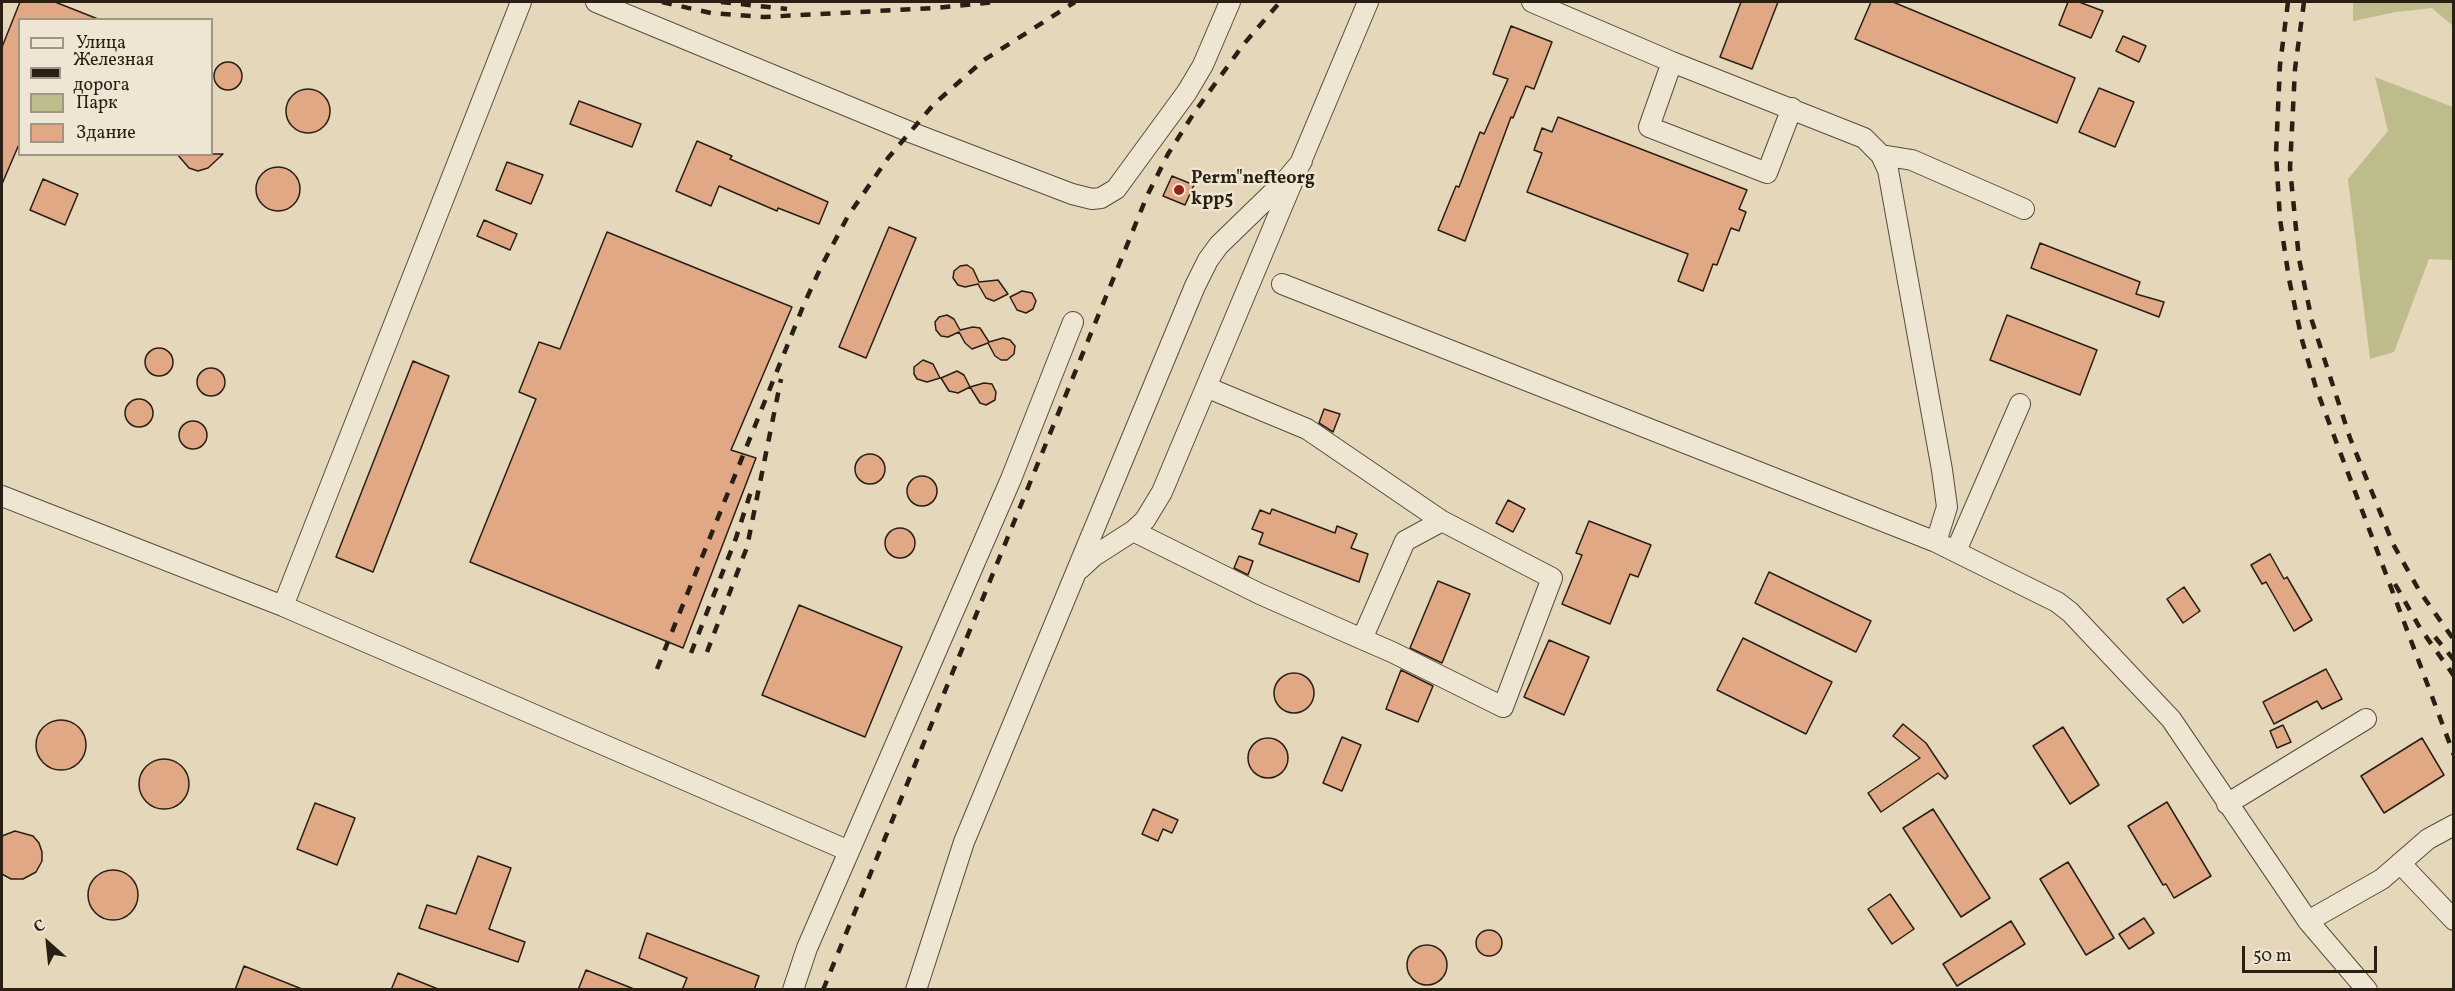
<!DOCTYPE html>
<html>
<head>
<meta charset="utf-8">
<style>
  body { margin:0 }
  #map { position:relative; width:2455px; height:991px; overflow:hidden; background:#e5d7b9; font-family:Vollkorn,serif }
  canvas { display:block }
  .frame { position:absolute; inset:0; border:3px solid #291f15; pointer-events:none }
  .legend { position:absolute; left:18px; top:18px; width:195px; height:138px; box-sizing:border-box; background:#eee5d2; border:2px solid #9f9686; margin:0; padding:8px 10px; list-style:none; font-size:18px; color:#291f15 }
  .legend li { display:flex; align-items:center; gap:12px; height:30px }
  .legend b { width:30px; border:2px solid #9f9686 }
  .north { position:absolute; left:18px; top:913px; width:60px; height:60px; -webkit-text-stroke:4px #eee5d2; paint-order:stroke; rotate:333deg; font-size:16px; font-weight:700; line-height:24px; text-align:center; color:#291f15 }
  .north::after { content:''; display:block; margin:auto; width:21px; height:27px; background:#291f15; clip-path:polygon(50% 0,100% 100%,50% 72%,0 100%) }
  .scale { position:absolute; left:2242px; top:946px; width:135px; height:27px; box-sizing:border-box; border:3px solid #291f15; border-top:0; padding-left:8px; font-size:18px; line-height:21px; white-space:nowrap; color:#291f15; -webkit-text-stroke:4px #eee5d2; paint-order:stroke }
</style>
</head>
<body>
<div id="map">
<canvas width="2455" height="991"></canvas>
<div class="frame"></div>
<ul class="legend">
<li><b style="height:8px;background:#eee5d2"></b>Улица</li>
<li><b style="height:8px;background:#291f15"></b>Железная дорога</li>
<li><b style="height:16px;background:#bdbc8a"></b>Парк</li>
<li><b style="height:16px;background:#e1a886"></b>Здание</li>
</ul>
<div class="north">С</div>
<div class="scale">50 m</div>
</div>
<script>
const ctx = document.querySelector('canvas').getContext('2d');
ctx.lineJoin = 'round';
function fillPath(path, color) { ctx.fillStyle = color; ctx.fill(path, 'evenodd'); }
const shape = rows => new Path2D(rows.map(r => 'M' + r).join(''));
function trace(path, color, width, dash) { ctx.strokeStyle = color; ctx.lineWidth = width; ctx.lineCap = dash ? 'butt' : 'round'; ctx.setLineDash(dash || []); ctx.stroke(path); }
function drawText(font, color, halo, rows, align = 'center') {
  ctx.font = font + ' Vollkorn,serif'; ctx.lineWidth = 5; ctx.setLineDash([]); ctx.textBaseline = 'middle'; ctx.strokeStyle = halo; ctx.fillStyle = color; for (const [text, x, y, turn = 0] of rows) {
    ctx.save(); ctx.translate(x, y); ctx.rotate((+turn || 0) * Math.PI / 180); ctx.textAlign = isNaN(turn) ? turn : align; if (halo) ctx.strokeText(text, 0, 0); ctx.fillText(text, 0, 0); ctx.restore();
  }
}
fillPath(shape([
  [2353,2,2453,2,2453,26,2432,8,2396,12,2353,21],
  [2375,77,2453,107,2454,260,2429,259,2394,352,2370,359,2348,179,2388,131]
]), '#bdbc8a');
const building = shape([
  [20,2,55,2,98,19,20,20,20,142,2,184,2,47,20,2],
  [1741,2,1778,2,1752,69,1720,57,1741,2],
  [1871,2,1893,2,2075,78,2057,123,1855,39,1871,2],
  [2068,2,2079,2,2103,11,2091,38,2059,25,2068,2],
  [1511,26,1552,42,1534,89,1526,86,1513,118,1511,117,1465,241,1438,230,1456,186,1459,187,1480,132,1484,134,1508,79,1493,74,1511,26],
  [2123,36,2146,46,2139,62,2116,51,2123,36],
  '214 76a14 14 0 1 1 28 0a14 14 0 1 1-28 0Z',
  [2099,88,2134,102,2115,147,2079,132,2099,88],
  '286 111a22 22 0 1 1 44 0a22 22 0 1 1-44 0Z',
  [579,101,641,124,632,147,570,124,579,101],
  [1558,117,1747,190,1739,209,1746,212,1739,231,1731,228,1717,265,1713,264,1703,291,1678,281,1688,254,1527,192,1542,153,1534,150,1542,128,1552,132,1558,117],
  [697,141,732,156,730,159,828,202,819,224,778,208,777,211,719,186,711,206,676,191,697,141],
  [177,154,223,154,208,168,198,171,189,168,177,154],
  [507,162,543,175,531,204,496,190,507,162],
  '256 189a22 22 0 1 1 44 0a22 22 0 1 1-44 0Z',
  [1172,176,1194,185,1185,205,1163,196,1172,176],
  [43,179,78,194,65,225,30,210,43,179],
  [484,220,517,234,510,250,477,236,484,220],
  [889,227,916,238,866,358,839,347,889,227],
  [607,232,792,307,731,450,756,458,683,648,470,562,536,399,519,392,539,342,560,349,607,232],
  [2040,243,2140,282,2136,294,2164,302,2159,317,2031,268,2040,243],
  [967,265,973,269,979,282,998,280,1008,294,994,301,986,298,978,284,965,287,958,285,953,278,954,271,960,266,967,265],
  [1022,291,1032,293,1036,301,1033,309,1026,313,1017,310,1010,297,1022,291],
  [947,315,954,319,960,330,973,327,980,328,989,342,1003,338,1010,340,1015,346,1014,354,1007,360,1001,360,995,356,988,343,972,349,965,343,959,332,948,337,941,336,936,330,935,322,939,317,947,315],
  [2007,315,2097,350,2080,395,1990,360,2007,315],
  '145 362a14 14 0 1 1 28 0a14 14 0 1 1-28 0Z',
  [923,360,933,364,940,378,927,382,917,379,914,374,914,367,923,360],
  [413,361,449,376,373,572,336,557,413,361],
  '197 382a14 14 0 1 1 28 0a14 14 0 1 1-28 0Z',
  [957,371,964,375,970,387,984,383,992,384,996,392,995,400,986,405,980,403,970,387,958,393,949,391,941,378,957,371],
  '125 413a14 14 0 1 1 28 0a14 14 0 1 1-28 0Z',
  [1324,409,1340,414,1333,432,1319,423,1324,409],
  '179 435a14 14 0 1 1 28 0a14 14 0 1 1-28 0Z',
  '855 469a15 15 0 1 1 30 0a15 15 0 1 1-30 0Z',
  '907 491a15 15 0 1 1 30 0a15 15 0 1 1-30 0Z',
  [1508,500,1525,509,1513,532,1496,523,1508,500],
  [1272,509,1335,533,1337,526,1357,534,1351,548,1368,554,1359,582,1259,544,1263,533,1252,529,1260,510,1270,514,1272,509],
  [1589,521,1651,545,1638,577,1630,574,1610,624,1562,604,1582,555,1576,553,1589,521],
  '885 543a15 15 0 1 1 30 0a15 15 0 1 1-30 0Z',
  [2270,554,2284,579,2287,577,2312,620,2294,631,2266,582,2262,584,2251,565,2270,554],
  [1239,556,1253,561,1248,575,1234,568,1239,556],
  [1769,572,1871,621,1856,652,1755,603,1769,572],
  [1438,581,1470,594,1442,663,1410,648,1438,581],
  [2184,587,2200,611,2183,623,2167,599,2184,587],
  [799,605,902,647,865,737,762,695,799,605],
  [1743,638,1832,682,1806,734,1717,690,1743,638],
  [1549,640,1589,657,1564,715,1524,697,1549,640],
  [2326,669,2342,699,2322,709,2317,701,2274,724,2263,702,2326,669],
  [1401,670,1433,686,1418,722,1386,709,1401,670],
  '1274 693a20 20 0 1 1 40 0a20 20 0 1 1-40 0Z',
  '36 745a25 25 0 1 1 50 0a25 25 0 1 1-50 0Z',
  [1903,724,1926,743,1948,776,1945,779,1938,773,1881,812,1868,793,1920,758,1893,736,1903,724],
  [2283,725,2291,742,2277,748,2270,731,2283,725],
  [2063,727,2099,785,2070,804,2033,746,2063,727],
  [1342,737,1361,745,1342,791,1323,783,1342,737],
  '1248 758a20 20 0 1 1 40 0a20 20 0 1 1-40 0Z',
  [2422,738,2444,775,2384,813,2361,776,2422,738],
  '139 784a25 25 0 1 1 50 0a25 25 0 1 1-50 0Z',
  [2167,802,2211,876,2174,898,2166,884,2163,885,2128,826,2167,802],
  [315,803,355,818,337,865,297,849,315,803],
  [1153,809,1178,820,1172,833,1163,829,1158,841,1142,834,1153,809],
  [1933,809,1990,898,1961,917,1903,828,1933,809],
  [15,831,33,836,39,843,42,852,42,861,36,872,23,879,11,879,2,874,2,836,15,831],
  [478,856,511,868,489,929,525,942,518,962,419,928,427,905,456,914,478,856],
  [2068,862,2114,938,2086,955,2040,879,2068,862],
  '88 895a25 25 0 1 1 50 0a25 25 0 1 1-50 0Z',
  [1890,894,1914,929,1892,944,1868,909,1890,894],
  [2144,918,2154,933,2129,949,2119,934,2144,918],
  [2011,921,2025,944,1957,986,1943,964,2011,921],
  '1476 943a13 13 0 1 1 26 0a13 13 0 1 1-26 0Z',
  [647,933,759,976,754,990,682,990,687,978,639,958,647,933],
  '1407 965a20 20 0 1 1 40 0a20 20 0 1 1-40 0Z',
  [244,966,302,989,302,990,235,990,244,966],
  [586,970,634,989,633,990,578,990,586,970],
  [398,973,438,989,438,990,391,990,398,973]
]);
fillPath(building, '#e1a886');
trace(building, '#291f15', 1.5);
const minor = shape([
  [596,2,910,132,1072,194,1092,199,1101,198,1116,189,1187,92,1203,65,1230,2],
  [1532,2,1672,62,1864,138,1881,155,1888,170,1942,470,1947,507,1936,542],
  [1672,62,1649,127,1767,173,1792,108],
  [1881,155,1912,160,2024,209],
  [1282,284,1936,542,2057,602,2070,612,2171,719,2308,921,2367,990],
  [1206,387,1307,429,1442,521],
  [2,496,283,606,849,851],
  [1133,531,1260,594,1362,639,1392,652,1503,707,1552,578,1442,521,1405,541,1362,639],
  [1956,551,2020,404],
  [1080,569,1094,556,1133,531,1145,520,1162,492,1368,2],
  [283,606,521,2],
  [2227,804,2366,719],
  [2400,863,2454,920],
  [2308,921,2382,879,2428,839,2454,825],
  [793,990,807,948,1011,479,1073,322],
  [916,990,964,842,1195,286,1208,260,1219,245,1287,179,1302,161]
]);
trace(minor, '#584d3e', 22);
trace(minor, '#eee5d2', 20);
trace(shape([
  [662,2,711,13,764,17,935,8,995,2],
  [721,2,787,9],
  [2288,2,2280,65,2276,154,2280,219,2289,279,2302,340,2316,388,2454,755],
  [2304,2,2295,69,2290,168,2299,259,2312,321,2350,438,2393,544,2420,592,2454,640],
  [2395,584,2420,628,2454,676],
  [2435,637,2454,660],
  [707,652,747,547,781,379],
  [691,653,736,538,753,485],
  [657,669,804,304,821,267,848,216,888,158,934,104,984,60,1075,2],
  [823,990,1147,196,1168,154,1194,113,1243,45,1280,2]
]), '#291f15', 4.5, [10, 10]);
for (const [x, y, r, color] of [
  [1179,190,6,"#8f2418"]
]) { const dot = new Path2D(); dot.arc(x, y, r, 0, 2 * Math.PI); ctx.fillStyle = color; ctx.fill(dot); trace(dot, '#eee5d2', 2); }
drawText('bold 18px', '#291f15', '#eee5d2', [
  ["Perm\"nefteorg",1191,180],
  ["kpp5",1191,201]
], 'left');
</script>
</body>
</html>
